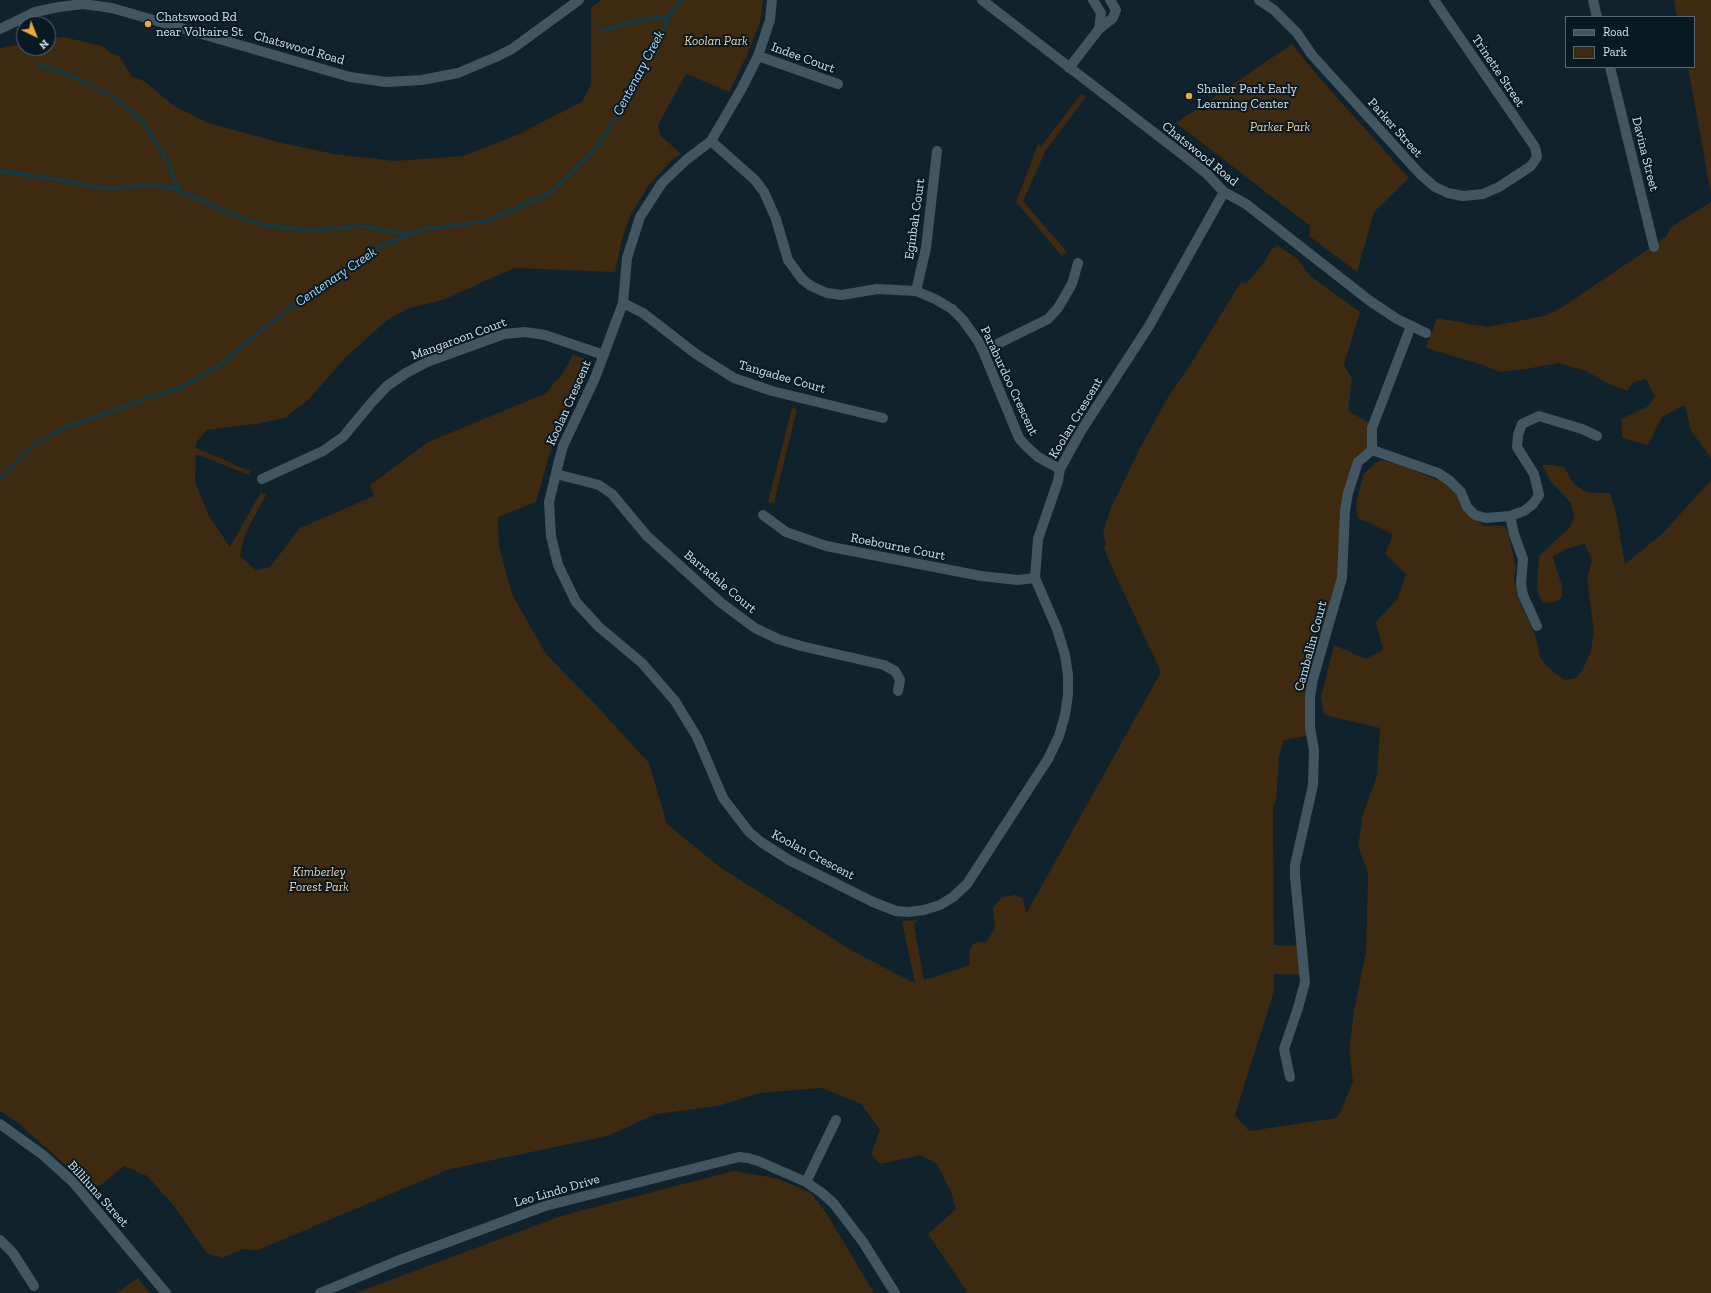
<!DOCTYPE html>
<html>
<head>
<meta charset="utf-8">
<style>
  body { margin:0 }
  #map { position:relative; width:1711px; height:1293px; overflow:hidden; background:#10222c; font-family:"Zilla Slab",serif }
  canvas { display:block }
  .legend { position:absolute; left:1565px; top:16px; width:130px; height:52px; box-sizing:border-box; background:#071923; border:1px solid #596971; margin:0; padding:5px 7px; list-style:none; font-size:12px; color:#d5e0e7 }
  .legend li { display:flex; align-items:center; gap:8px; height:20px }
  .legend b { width:20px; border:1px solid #596971 }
  .north { position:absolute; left:16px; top:16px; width:40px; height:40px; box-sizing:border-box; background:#071923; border:1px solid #596971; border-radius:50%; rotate:137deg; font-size:11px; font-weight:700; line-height:16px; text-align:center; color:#d5e0e7 }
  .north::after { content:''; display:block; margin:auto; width:14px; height:18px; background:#f0a63e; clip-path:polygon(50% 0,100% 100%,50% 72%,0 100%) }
</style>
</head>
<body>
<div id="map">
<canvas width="1711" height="1293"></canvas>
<ul class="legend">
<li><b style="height:5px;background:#425662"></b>Road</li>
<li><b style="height:11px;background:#3d2a11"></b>Park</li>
</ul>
<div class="north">N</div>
</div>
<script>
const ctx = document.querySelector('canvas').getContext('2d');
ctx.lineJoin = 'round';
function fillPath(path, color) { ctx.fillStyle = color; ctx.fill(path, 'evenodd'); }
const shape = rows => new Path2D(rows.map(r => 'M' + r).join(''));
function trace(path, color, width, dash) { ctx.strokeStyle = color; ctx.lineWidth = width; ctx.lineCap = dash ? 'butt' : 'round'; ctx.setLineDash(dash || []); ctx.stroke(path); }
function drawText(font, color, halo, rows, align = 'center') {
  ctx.font = font + ' "Zilla Slab",serif'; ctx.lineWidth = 4; ctx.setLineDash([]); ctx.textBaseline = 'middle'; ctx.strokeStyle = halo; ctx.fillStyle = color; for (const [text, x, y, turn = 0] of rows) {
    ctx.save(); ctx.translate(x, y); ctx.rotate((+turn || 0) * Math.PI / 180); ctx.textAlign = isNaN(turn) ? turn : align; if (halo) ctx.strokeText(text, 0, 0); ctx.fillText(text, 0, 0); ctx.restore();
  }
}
fillPath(shape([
  [601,0,763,0,760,22,748,53,729,92,686,74,658,125,660,135,681,154,673,159,648,186,631,214,622,239,615,272,514,268,443,300,409,308,386,321,346,357,309,399,285,418,260,423,257,425,254,424,206,430,196,443,196,448,250,471,249,475,196,454,195,482,209,516,230,547,261,492,266,495,245,534,240,556,256,570,270,567,300,528,374,496,370,485,428,442,547,393,553,384,559,378,568,365,573,354,588,360,590,364,583,380,550,452,536,502,498,517,499,546,512,594,546,654,595,704,649,763,667,824,721,868,856,953,914,983,915,983,902,921,918,920,914,925,924,980,970,965,969,952,973,944,980,942,986,943,995,928,993,908,1002,897,1015,895,1023,898,1026,914,1161,672,1109,561,1104,547,1106,544,1103,533,1110,510,1140,448,1167,399,1190,365,1241,282,1246,284,1265,261,1272,248,1274,249,1277,245,1298,259,1309,275,1360,312,1344,365,1352,378,1348,411,1370,423,1368,449,1358,455,1357,458,1334,596,1306,703,1306,736,1284,740,1279,756,1276,801,1273,807,1274,945,1299,946,1303,975,1274,974,1274,991,1235,1115,1249,1131,1336,1118,1339,1115,1353,1082,1349,1049,1355,1005,1366,952,1368,873,1358,846,1363,814,1377,776,1380,728,1324,715,1321,697,1334,645,1366,659,1383,650,1376,622,1398,598,1406,574,1385,554,1393,534,1358,518,1356,505,1363,475,1375,463,1381,460,1402,465,1452,486,1475,518,1484,526,1503,526,1508,531,1516,569,1514,579,1519,600,1536,637,1540,658,1552,671,1565,680,1576,678,1582,671,1591,651,1594,631,1587,579,1592,560,1585,544,1569,548,1553,556,1556,568,1562,585,1562,597,1556,602,1543,603,1537,591,1539,556,1570,527,1574,519,1571,503,1551,482,1542,465,1554,465,1564,467,1573,483,1584,491,1597,493,1610,493,1616,513,1625,564,1662,534,1711,480,1711,1293,968,1293,928,1234,956,1209,951,1192,937,1164,921,1155,880,1164,871,1154,880,1130,861,1104,822,1088,760,1093,718,1106,656,1114,608,1136,450,1169,258,1250,243,1249,222,1258,207,1253,174,1206,147,1176,124,1166,102,1184,90,1189,70,1169,17,1122,0,1111,0,48,24,44,24,48,48,48,48,38,64,37,102,46,110,53,119,56,132,77,144,81,173,105,208,123,282,143,334,154,394,161,463,156,517,135,582,102,591,85,591,7],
  [1674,0,1711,0,1711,194,1688,67,1694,67,1694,17,1677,17],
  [1292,44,1317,75,1409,178,1374,212,1357,272,1309,236,1310,226,1176,123],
  [1081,94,1086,97,1046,150,1023,201,1067,252,1062,256,1016,202,1038,144,1041,146],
  [1711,202,1711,458,1691,431,1685,405,1662,417,1648,445,1622,438,1621,419,1647,407,1655,397,1646,379,1634,382,1627,391,1609,384,1586,371,1559,363,1526,369,1500,372,1483,365,1426,348,1437,318,1487,327,1544,316,1561,308,1666,237,1670,228],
  [792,408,797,409,774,503,768,502],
  [733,1171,776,1178,811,1193,827,1214,874,1293,356,1293,561,1216],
  [138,1278,150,1293,116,1293]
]), '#3d2a11');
trace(shape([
  [601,31,645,19,669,16],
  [38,64,76,78,115,98,142,120,165,157,179,191],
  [0,171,54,179,108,189,149,184,172,188,253,223,310,231,363,226,408,235],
  [0,479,35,444,65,427,104,414,155,395,184,386,221,364,248,341,294,305,350,268,377,248,424,229,487,221,550,193,594,150,630,96,669,16,682,0]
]), '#043f5a', 2.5);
trace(shape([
  [772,0,770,20,758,56,742,88,711,141,686,160,662,183,640,217,627,258,623,303,595,378,563,446,559,461,549,502,551,536,558,565,576,602,599,627,642,663,675,701,697,737,723,798,749,832,761,842,789,860,873,902,896,911,908,912,924,910,940,905,953,897,967,884,1048,759,1059,736,1065,715,1068,695,1068,675,1065,655,1057,629,1035,578,1038,539,1058,481,1060,469,1081,431,1149,326,1224,192],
  [982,0,1187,158,1207,174,1224,192,1246,204,1370,301,1397,319,1426,333],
  [1093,0,1101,13,1099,29],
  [1259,0,1274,10,1297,33,1312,55,1420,174,1435,187,1448,193,1463,196,1483,194,1499,187,1531,166,1537,157,1535,147,1434,0],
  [1593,0,1597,17],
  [0,29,35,12,59,7,83,4,112,8,350,77,386,82,422,80,458,73,496,57,512,49,579,0],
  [758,56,838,84],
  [1610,67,1654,247],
  [1069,68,1099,29,1113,18,1116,10,1110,0],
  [711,141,755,180,764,192,776,219,788,260,802,279,811,286,827,293,842,295,877,289,916,291,935,299,952,309,963,320,978,341,983,351,1019,438,1025,445,1038,457,1060,469],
  [916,291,926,248,937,151],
  [623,303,643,313,696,354,734,378,772,391,883,418],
  [983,351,1048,319,1058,308,1072,284,1078,263],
  [1372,450,1438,473,1450,481,1461,492,1467,507,1475,515,1486,518,1510,516,1524,511,1533,504,1539,495,1534,474,1517,447,1518,435,1522,424,1539,416,1582,429,1597,436],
  [556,474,599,485,612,494,647,536,720,602,755,628,778,639,801,646,884,665,895,671,900,680,898,691],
  [262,479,323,451,343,437,372,402,387,386,406,373,427,362,504,334,525,332,545,335,604,355],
  [763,515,786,532,826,546,981,576,1018,580,1035,578],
  [1510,516,1514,534,1523,559,1521,584,1523,595,1537,626],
  [1290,1077,1284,1049,1298,1008,1305,982,1295,876,1295,865,1313,785,1314,750,1310,728,1310,697,1313,679,1342,578,1345,511,1348,493,1358,462,1372,450,1372,428,1411,326],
  [0,1124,43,1155,73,1182,166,1293],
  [806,1182,836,1120],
  [0,1240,13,1253,34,1286],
  [320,1293,397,1261,545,1206,739,1157,748,1158,758,1161,806,1182,822,1193,834,1204,863,1242,895,1293]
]), '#425662', 10);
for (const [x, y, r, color] of [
  [148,24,4,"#f0a63e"],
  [1189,96,4,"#f0a63e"]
]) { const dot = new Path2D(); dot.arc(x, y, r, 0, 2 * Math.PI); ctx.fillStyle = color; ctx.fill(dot); trace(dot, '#071923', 1.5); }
drawText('13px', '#d5e0e7', '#071923', [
  ["Chatswood Rd",156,17],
  ["near Voltaire St",156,32],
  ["Shailer Park Early",1197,89],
  ["Learning Center",1197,104]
], 'left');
drawText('italic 13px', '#facf9c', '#071923', [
  ["Koolan Park",716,41],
  ["Parker Park",1280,127],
  ["Kimberley",319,872],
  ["Forest Park",319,887]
]);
drawText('13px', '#d5e0e7', '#071923', [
  ["Chatswood Road",299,48,16],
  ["Indee Court",803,58,20],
  ["Trinette Street",1498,71,56],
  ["Parker Street",1395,128,48],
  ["Chatswood Road",1200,154,39],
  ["Davina Street",1645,154,76],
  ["Eginbah Court",915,219,-82],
  ["Mangaroon Court",459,339,-20],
  ["Tangadee Court",782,377,16],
  ["Paraburdoo Crescent",1009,381,65],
  ["Koolan Crescent",569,403,-66],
  ["Koolan Crescent",1076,418,-59],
  ["Roebourne Court",898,547,11],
  ["Barradale Court",720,582,40],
  ["Camballin Court",1311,646,-75],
  ["Koolan Crescent",813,855,28],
  ["Leo Lindo Drive",557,1191,-16],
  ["Billiluna Street",98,1194,48]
]);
drawText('italic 14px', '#acdaf6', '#071923', [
  ["Centenary Creek",639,73,-62],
  ["Centenary Creek",336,277,-34]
]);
</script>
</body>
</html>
